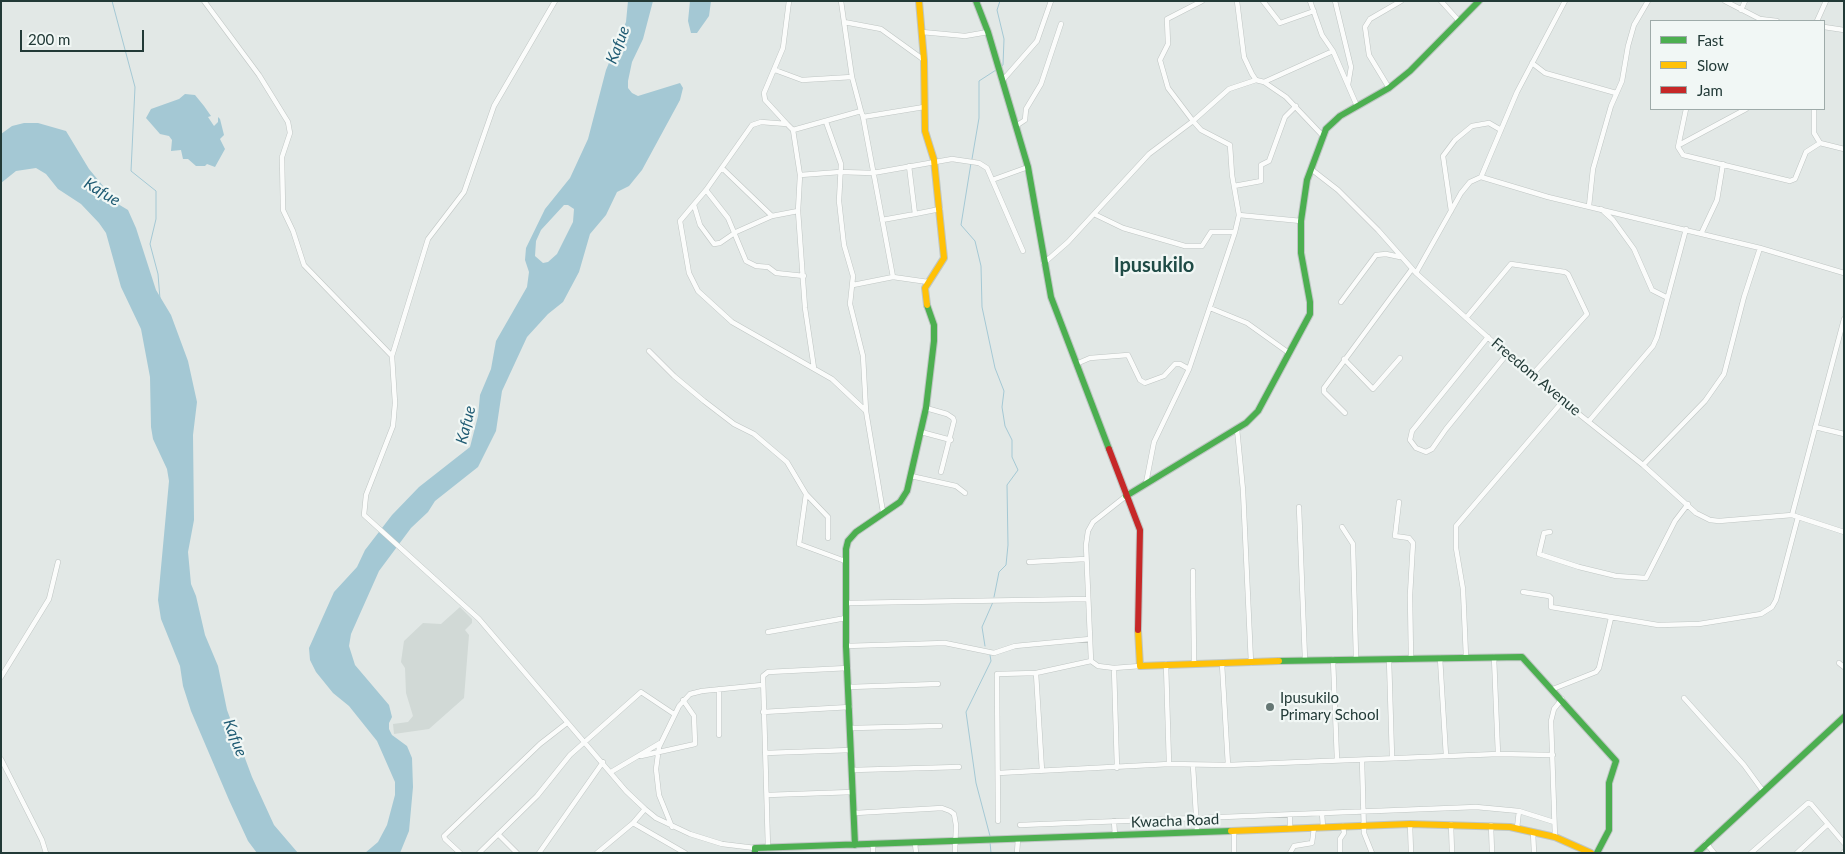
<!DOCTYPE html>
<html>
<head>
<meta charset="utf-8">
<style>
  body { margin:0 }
  #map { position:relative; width:1845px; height:854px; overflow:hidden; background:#e2e8e6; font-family:Lato,sans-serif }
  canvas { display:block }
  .frame { position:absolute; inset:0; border:2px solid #223a37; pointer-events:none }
  .legend { position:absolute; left:1650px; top:20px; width:175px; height:90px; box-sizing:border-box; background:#f1f7f5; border:1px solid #9eaba9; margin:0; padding:6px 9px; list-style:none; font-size:15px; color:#223a37 }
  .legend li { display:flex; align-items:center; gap:10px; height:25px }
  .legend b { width:25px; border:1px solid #9eaba9 }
  .scale { position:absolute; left:20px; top:30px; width:124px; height:22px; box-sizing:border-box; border:2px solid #223a37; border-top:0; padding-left:6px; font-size:15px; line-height:18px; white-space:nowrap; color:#223a37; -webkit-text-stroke:4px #f1f7f5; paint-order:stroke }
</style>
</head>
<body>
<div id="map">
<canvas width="1845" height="854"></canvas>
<div class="frame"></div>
<ul class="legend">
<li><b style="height:6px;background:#4caf50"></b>Fast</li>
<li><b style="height:6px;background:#ffc107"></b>Slow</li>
<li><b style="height:6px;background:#c62828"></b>Jam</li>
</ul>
<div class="scale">200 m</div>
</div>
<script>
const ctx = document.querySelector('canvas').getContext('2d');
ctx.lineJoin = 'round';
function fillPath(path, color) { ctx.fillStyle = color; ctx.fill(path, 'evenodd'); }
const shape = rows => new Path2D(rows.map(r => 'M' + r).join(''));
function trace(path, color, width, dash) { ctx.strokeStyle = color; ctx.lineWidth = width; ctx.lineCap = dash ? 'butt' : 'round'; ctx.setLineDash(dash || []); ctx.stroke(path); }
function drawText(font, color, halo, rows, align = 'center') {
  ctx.font = font + ' Lato,sans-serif'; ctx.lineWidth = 4.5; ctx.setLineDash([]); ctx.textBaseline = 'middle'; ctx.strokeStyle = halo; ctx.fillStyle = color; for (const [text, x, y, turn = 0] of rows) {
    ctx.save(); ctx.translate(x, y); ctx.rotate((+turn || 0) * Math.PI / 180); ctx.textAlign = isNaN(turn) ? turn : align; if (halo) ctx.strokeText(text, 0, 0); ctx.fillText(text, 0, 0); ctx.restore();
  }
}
fillPath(shape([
  [460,607,472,619,472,623,465,630,469,635,464,698,429,729,394,734,393,724,408,722,413,716,406,693,405,668,401,662,404,641,423,623,441,624]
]), '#d1d9d6');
fillPath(shape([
  [628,1,653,1,643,39,632,62,628,81,628,88,632,93,638,96,680,83,683,88,680,100,642,170,629,186,617,192,606,215,590,234,579,272,563,302,548,314,527,337,502,391,496,431,478,467,435,501,428,512,411,528,379,571,351,634,349,646,355,665,389,705,392,717,389,723,389,729,392,735,407,746,412,758,413,787,409,831,400,853,365,853,378,842,387,825,395,795,395,782,377,741,349,706,333,693,316,672,310,660,309,648,334,592,357,567,365,550,392,515,419,487,470,447,478,416,480,395,491,369,496,341,527,287,529,272,525,260,526,248,545,209,570,178,588,139,606,70,626,22],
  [564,205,568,205,574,209,573,222,557,254,548,262,543,263,535,256,536,241,541,230],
  [690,1,711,1,709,16,697,33,691,33,688,21],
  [185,94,195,95,204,106,211,116,208,117,214,126,218,122,218,117,220,119,224,135,220,139,225,149,215,167,207,164,205,166,196,166,188,159,183,159,181,150,171,151,172,140,169,136,160,134,146,118,151,109,179,99],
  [24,123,38,123,66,131,89,169,118,204,128,210,136,228,156,290,171,315,188,361,197,402,193,435,194,520,188,552,191,584,196,596,205,635,218,666,227,710,252,777,274,825,298,853,257,853,248,841,229,800,191,711,183,686,180,666,161,619,158,600,169,481,167,469,153,439,151,427,150,377,141,329,121,287,106,233,99,223,81,204,58,189,46,174,36,168,16,171,1,183,1,134,12,126]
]), '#a4c8d4');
trace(shape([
  [112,1,135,87,131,171,156,191,156,219,150,244,158,274,160,299],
  [1000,1,997,10,1004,39,1003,65,1000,67],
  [972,159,979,118,979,81,996,70],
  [971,163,961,225,975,241,981,266,982,307,995,368,1004,391,1002,407,1005,426,1012,440,1012,457,1018,470,1007,485,1008,545,1006,565,999,572,994,597],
  [985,646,982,627,993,602],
  [990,836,976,783,966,712,991,661,990,655],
  [990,842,991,853]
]), '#a4c8d4', 1);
const street = shape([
  [204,1,259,75,288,122,290,133,282,157,283,210,293,231,304,265,392,356,395,403,393,426,366,495,364,515,479,619,626,791,645,809,656,818,690,834,722,844,755,848],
  [841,1,844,22,881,29,924,60],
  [1237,1,1244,57,1252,74,1256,80,1264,82,1286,97,1323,136],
  [1263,1,1280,23,1314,11],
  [1310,1,1322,35,1333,51,1357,106],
  [1335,1,1351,67,1348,85],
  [1441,1,1459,21],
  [1725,1,1760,19,1777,21],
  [1741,10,1745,1],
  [1817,21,1826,1],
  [844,22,852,77,861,111],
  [1824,27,1844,30],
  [922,32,965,36,988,32],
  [1532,63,1545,73,1616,93],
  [775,70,802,80,852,77],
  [1002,81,1037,41,1051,1],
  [1264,82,1333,51],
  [1389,88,1369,55,1365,27,1370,19,1401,1],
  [1686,109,1678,147,1683,155,1790,181,1795,179,1806,152,1820,143],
  [1814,109,1814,133,1820,143,1844,149],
  [863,117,893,277,928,282],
  [826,122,841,164,839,201,844,245,853,276,850,304,863,356,866,411],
  [787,124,765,100,764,93,783,48,789,1],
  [1016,126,1025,120,1026,109,1041,84,1061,24],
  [793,130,800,175,798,211,805,308,814,368],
  [1679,145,1746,109],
  [722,168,772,216],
  [1311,169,1338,190,1378,230,1416,273,1531,376,1643,465,1696,513,1710,520,1719,521,1792,515,1844,532],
  [800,175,840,172,873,173,952,159,979,163,987,168,1023,251],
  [1481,177,1548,197,1760,248,1844,273],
  [992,180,1028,167],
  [1234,186,1261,181,1261,165,1269,161,1285,117,1296,106],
  [706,190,728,218,746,261,756,266,768,267,776,273,804,276],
  [694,205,700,225,714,244,720,243,736,232,772,216,798,211],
  [1589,206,1593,169,1611,106,1622,81,1628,46,1634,25,1648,1],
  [1601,209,1613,220,1634,249,1652,290,1666,297],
  [1451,211,1443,156,1455,140,1472,126,1489,123,1501,130],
  [915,214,940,209],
  [1094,214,1123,228,1185,246,1202,246,1211,232,1235,232],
  [1239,215,1301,221],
  [882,220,915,214,909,166],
  [1701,234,1717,200,1723,164],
  [1044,263,1068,242,1149,154,1193,121,1168,88,1160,60,1168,44,1167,19,1202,1],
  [1416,273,1461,193,1470,182,1481,177,1517,92,1565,1],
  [853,285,893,277],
  [1341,302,1376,255,1386,254,1400,257],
  [1210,308,1247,323,1289,353],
  [1466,318,1511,264,1565,272,1568,274,1587,314,1531,376],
  [1488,337,1412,431,1410,440,1416,448,1426,452,1432,449,1446,429,1507,354],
  [649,351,674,376,704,401,734,424,754,434,787,462,806,494,799,544,845,561],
  [392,356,428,239,464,192,494,106,555,1],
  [1344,359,1373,389,1400,358],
  [1076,364,1090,358,1128,355,1140,380,1145,383,1164,376,1175,364,1180,364,1189,369],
  [926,408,947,414,953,418,954,421,941,472],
  [1345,413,1324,392,1324,388,1412,269],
  [1589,421,1653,346,1657,337,1686,229],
  [1815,427,1844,434],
  [1237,429,1243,490,1251,663],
  [921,432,951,440],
  [1643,465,1705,401,1724,374,1744,297,1760,248],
  [911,476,956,486,965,493],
  [1146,483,1154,442,1189,369,1235,232,1239,215,1232,175,1230,145,1201,130,1193,121,1229,89,1256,80],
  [806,494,828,517,828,538],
  [1399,502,1395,536,1409,538,1413,543,1410,595,1411,659],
  [1299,507,1305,660],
  [883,512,866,411,832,379,732,322,698,291,689,273,680,221,706,190,752,125,761,122,787,124,793,130,861,111,863,117,924,107],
  [1792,515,1844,319],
  [1342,527,1353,544,1356,658],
  [1550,532,1544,533,1539,554,1579,567,1616,576,1646,578,1675,521,1688,504],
  [1029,562,1085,559],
  [1193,571,1194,664],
  [1523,592,1549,596,1551,598,1551,607,1658,625,1699,624,1761,614,1772,607,1776,600,1798,517],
  [847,603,1088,599],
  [768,632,846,618],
  [846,646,945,643,994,653,1015,646,1090,639],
  [1466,657,1463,589,1456,548,1456,526,1563,401],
  [1494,657,1498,754],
  [1440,658,1446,756],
  [1333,659,1337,760],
  [1389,659,1392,757],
  [1839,663,1844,667],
  [1166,664,1169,764],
  [1222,664,1228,765],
  [1114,668,1098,666,1091,661,1086,545,1088,531,1093,522,1126,496],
  [1036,673,1091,661],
  [1,677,49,599,58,562],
  [849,687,938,684],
  [1553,689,1596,672,1599,668,1611,618],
  [1684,698,1744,765,1763,791],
  [763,712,850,707],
  [851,728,940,726],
  [719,735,719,689],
  [765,753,851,750],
  [641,756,695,744,694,716,683,700],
  [1,759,42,840,46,853],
  [1362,760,1364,833,1372,853],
  [1193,766,1197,831],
  [1117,768,1114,668,1140,666],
  [852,770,959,767],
  [611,772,660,743],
  [998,773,1169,764,1228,765,1498,754,1553,755],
  [767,795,853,792],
  [855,813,942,808,950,811,954,814,956,825,955,853],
  [1322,813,1323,827],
  [1290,815,1290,829],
  [998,821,997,674,1036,673,1042,771],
  [1114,821,1115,836],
  [633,823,645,809],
  [1410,824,1411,853],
  [1451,824,1452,853],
  [1020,825,1476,807,1519,811,1554,822],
  [1491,825,1492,853],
  [672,827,659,795,656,769,659,747,679,706,690,694,702,691,762,685],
  [1517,828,1519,811],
  [1234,831,1234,853],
  [1533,832,1534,853],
  [498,834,517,853],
  [1555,837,1551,721,1554,709,1562,699],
  [915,843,916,853],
  [1706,843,1714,853],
  [873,845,873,853],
  [768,848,763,676,768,672,848,668],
  [460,853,445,839,444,836,540,744,567,723],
  [479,853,537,796,570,755,641,692,674,714],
  [539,853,603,762],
  [597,853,633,823,685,853],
  [1017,853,1018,839],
  [1290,853,1294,846,1312,843,1314,828],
  [1340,853,1340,839,1344,833,1343,826],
  [1751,853,1808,803,1811,804,1844,843],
  [1797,853,1828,824],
  [1843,853,1844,852]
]);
const fast = shape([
  [976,1,988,32,1028,167,1051,297,1109,449],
  [1126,496,1246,423,1258,411,1310,314,1310,302,1301,253,1301,221,1307,180,1326,129,1340,116,1389,88,1410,71,1479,1],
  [1279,661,1522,657,1616,761,1609,783,1609,830,1597,853],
  [855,845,846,646,846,549,848,541,856,532,900,502,907,491,926,408,934,341,934,325,927,305],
  [755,853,755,848,1231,831],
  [1697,853,1844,717]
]);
const slow = shape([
  [919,1,924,60,925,131,934,160,944,258,925,288,927,305],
  [1138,630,1140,666,1279,661],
  [1231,831,1410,824,1510,827,1555,837,1591,853]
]);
const jam = shape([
  [1109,449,1140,530,1138,630]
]);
trace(street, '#bfc5c3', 5.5);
trace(fast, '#bfc6c4', 8);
trace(slow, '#bfc6c4', 8);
trace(jam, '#bfc6c4', 8);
trace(street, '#fbfcfb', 4.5);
trace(fast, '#4caf50', 6);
trace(slow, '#ffc107', 6);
trace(jam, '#c62828', 6);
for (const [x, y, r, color] of [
  [1270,707,5,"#657774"]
]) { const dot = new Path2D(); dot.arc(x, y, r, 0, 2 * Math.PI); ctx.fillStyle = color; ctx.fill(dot); trace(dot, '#f1f7f5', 2); }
drawText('15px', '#223a37', '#f1f7f5', [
  ["Freedom Avenue",1536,377,40],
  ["Kwacha Road",1175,821,-2]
]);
drawText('15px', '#223a37', '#f1f7f5', [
  ["Ipusukilo",1280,698],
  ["Primary School",1280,715]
], 'left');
drawText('italic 16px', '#1f5b73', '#f1f7f5', [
  ["Kafue",618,45,-69],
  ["Kafue",102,192,31],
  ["Kafue",466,425,-76],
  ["Kafue",235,738,69]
]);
drawText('bold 20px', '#1f4b46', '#f1f7f5', [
  ["Ipusukilo",1154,266]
]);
</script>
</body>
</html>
